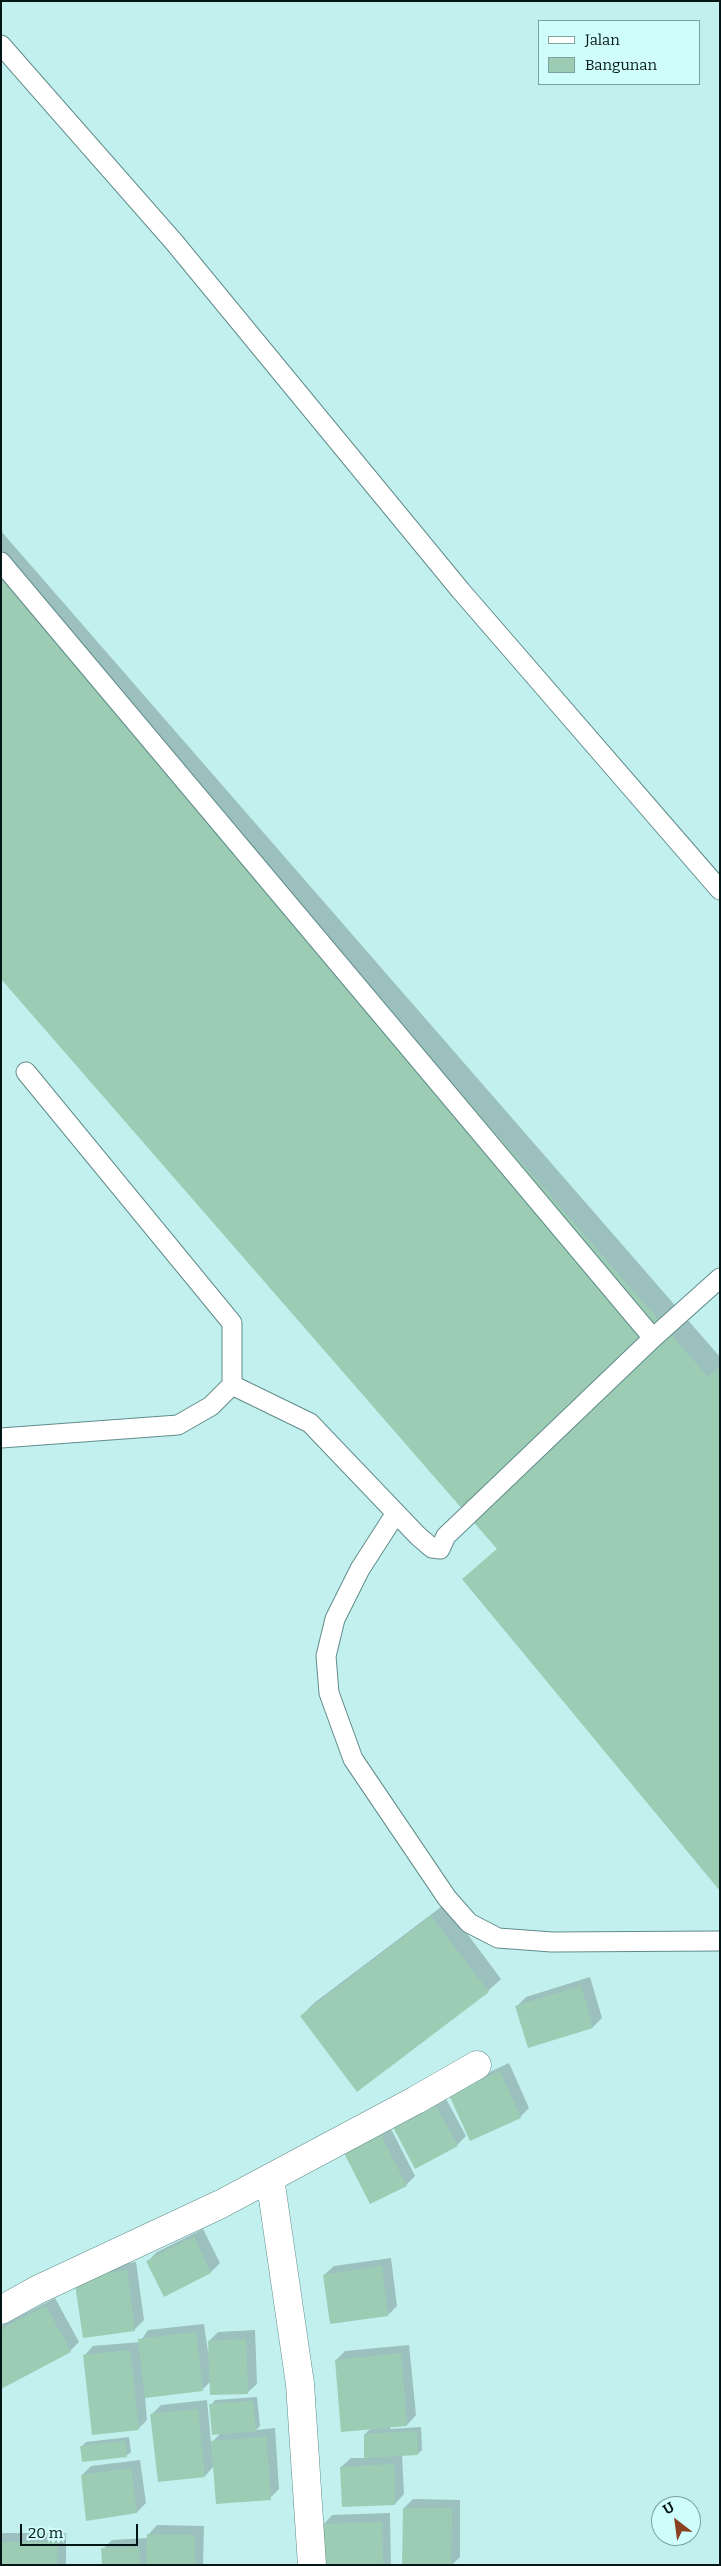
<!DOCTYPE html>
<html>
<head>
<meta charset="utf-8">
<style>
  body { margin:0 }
  #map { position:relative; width:721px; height:2566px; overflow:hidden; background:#c2f0ee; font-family:Bitter,serif }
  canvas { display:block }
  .frame { position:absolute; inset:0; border:2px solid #041515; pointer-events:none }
  .legend { position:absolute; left:538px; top:20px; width:162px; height:65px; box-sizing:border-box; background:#cffdfb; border:1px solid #7ea09f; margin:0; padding:6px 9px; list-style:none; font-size:15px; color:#041515 }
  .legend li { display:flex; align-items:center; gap:10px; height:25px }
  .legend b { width:25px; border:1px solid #7ea09f }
  .north { position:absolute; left:651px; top:2496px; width:50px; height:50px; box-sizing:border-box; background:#cffdfb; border:1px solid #7ea09f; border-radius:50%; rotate:330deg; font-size:14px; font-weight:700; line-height:20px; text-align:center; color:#041515 }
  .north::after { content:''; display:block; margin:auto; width:18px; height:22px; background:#894121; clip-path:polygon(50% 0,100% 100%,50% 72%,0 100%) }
  .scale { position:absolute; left:20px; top:2524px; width:118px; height:22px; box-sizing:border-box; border:2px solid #041515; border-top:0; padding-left:6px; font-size:15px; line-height:18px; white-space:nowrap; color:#041515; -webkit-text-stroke:4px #cffdfb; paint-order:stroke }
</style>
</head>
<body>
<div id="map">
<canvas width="721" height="2566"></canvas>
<div class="frame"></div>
<ul class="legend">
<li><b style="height:6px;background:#fff"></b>Jalan</li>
<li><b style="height:14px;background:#9ccdb4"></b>Bangunan</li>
</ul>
<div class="north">U</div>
<div class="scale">20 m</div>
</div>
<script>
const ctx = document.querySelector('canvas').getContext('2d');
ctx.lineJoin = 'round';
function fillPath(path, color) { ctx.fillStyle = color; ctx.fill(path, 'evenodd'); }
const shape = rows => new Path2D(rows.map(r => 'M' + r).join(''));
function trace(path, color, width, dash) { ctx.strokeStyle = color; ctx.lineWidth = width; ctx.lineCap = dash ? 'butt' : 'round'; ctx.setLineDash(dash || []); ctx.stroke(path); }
fillPath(shape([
  [1,531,720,1357,720,1890,463,1579,498,1548,1,977],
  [445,1904,501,1979,488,1991,301,2016,314,2003],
  [590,1977,602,2018,593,2027,529,2046,517,2006,526,1997],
  [509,2063,529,2108,520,2117,460,2086],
  [445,2097,466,2136,457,2145,395,2127],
  [390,2127,415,2176,406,2185,346,2153],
  [203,2229,220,2263,211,2272,148,2261,157,2252],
  [391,2258,397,2306,388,2315,324,2275,334,2266],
  [136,2262,144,2320,135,2329,84,2337,85,2269],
  [55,2298,79,2342,70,2351,1,2387,1,2326],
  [204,2324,208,2352,210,2352,209,2341,218,2332,255,2330,257,2384,247,2393,211,2381,202,2390,145,2397,147,2420,138,2429,84,2356,93,2346,140,2342,148,2330],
  [409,2345,416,2415,407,2425,390,2426,390,2429,421,2427,422,2450,418,2454,402,2455,404,2494,395,2504,341,2467,351,2458,366,2458,365,2434,371,2428,336,2360,345,2351],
  [257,2397,260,2426,256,2430,275,2428,279,2489,270,2498,214,2466,205,2476,152,2414,161,2405,207,2400,211,2443,221,2433,211,2405,215,2400],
  [129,2437,131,2452,126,2456,81,2447,86,2442],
  [140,2460,146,2503,137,2512,82,2475,91,2466],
  [413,2499,460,2500,460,2557,452,2565,403,2565,404,2508],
  [390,2513,391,2565,324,2565,323,2525,332,2515],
  [157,2525,204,2526,203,2565,103,2565,103,2549,112,2540,148,2538,148,2535],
  [1,2533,66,2533,66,2565,1,2565]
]), '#0003');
fillPath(shape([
  [1,564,708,1377,720,1367,720,1891,462,1579,497,1549,1,979],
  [431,1916,489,1992,357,2092,300,2016],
  [581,1986,593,2028,528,2048,515,2006],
  [500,2071,521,2118,470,2141,449,2095],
  [435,2105,458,2146,415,2169,393,2127],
  [381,2135,407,2186,370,2204,344,2153],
  [194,2237,211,2273,164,2297,146,2261],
  [382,2266,388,2316,330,2324,323,2275],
  [127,2270,135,2331,83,2338,74,2278],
  [46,2306,71,2352,1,2389,1,2329],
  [196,2332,203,2391,145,2398,138,2339],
  [246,2339,248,2394,210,2395,208,2341],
  [130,2350,139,2430,92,2435,83,2355],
  [401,2353,407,2426,341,2432,335,2360],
  [253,2401,256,2431,212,2435,209,2404],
  [198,2409,205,2477,158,2482,150,2414],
  [417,2431,418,2455,364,2458,364,2434],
  [266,2437,271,2500,216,2504,211,2441],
  [125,2441,127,2457,82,2462,80,2446],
  [394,2464,395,2505,342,2507,340,2467],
  [131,2468,137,2513,86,2521,81,2475],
  [403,2508,452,2508,451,2565,402,2565],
  [382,2522,383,2565,323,2565,321,2524],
  [147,2534,195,2535,195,2565,146,2565],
  [1,2542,58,2542,57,2565,1,2565],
  [139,2547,140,2565,102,2565,101,2548]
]), '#9ccdb4');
const lane = shape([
  [1,45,174,242,461,591,720,890],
  [1,562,653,1338],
  [26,1072,232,1323,232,1385],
  [1,1438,178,1425,211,1406,232,1385,310,1423,418,1536,432,1548,440,1549,446,1536,653,1338,720,1278],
  [396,1513,360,1569,335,1619,326,1656,329,1693,353,1759,447,1898,469,1923,498,1938,552,1942,720,1941]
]);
const street = shape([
  [270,2178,300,2384,312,2565],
  [1,2310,37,2290,221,2204,416,2100,477,2065]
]);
trace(lane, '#618c8b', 21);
trace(street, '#618c8b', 29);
trace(lane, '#fff', 19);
trace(street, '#fff', 28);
</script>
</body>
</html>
